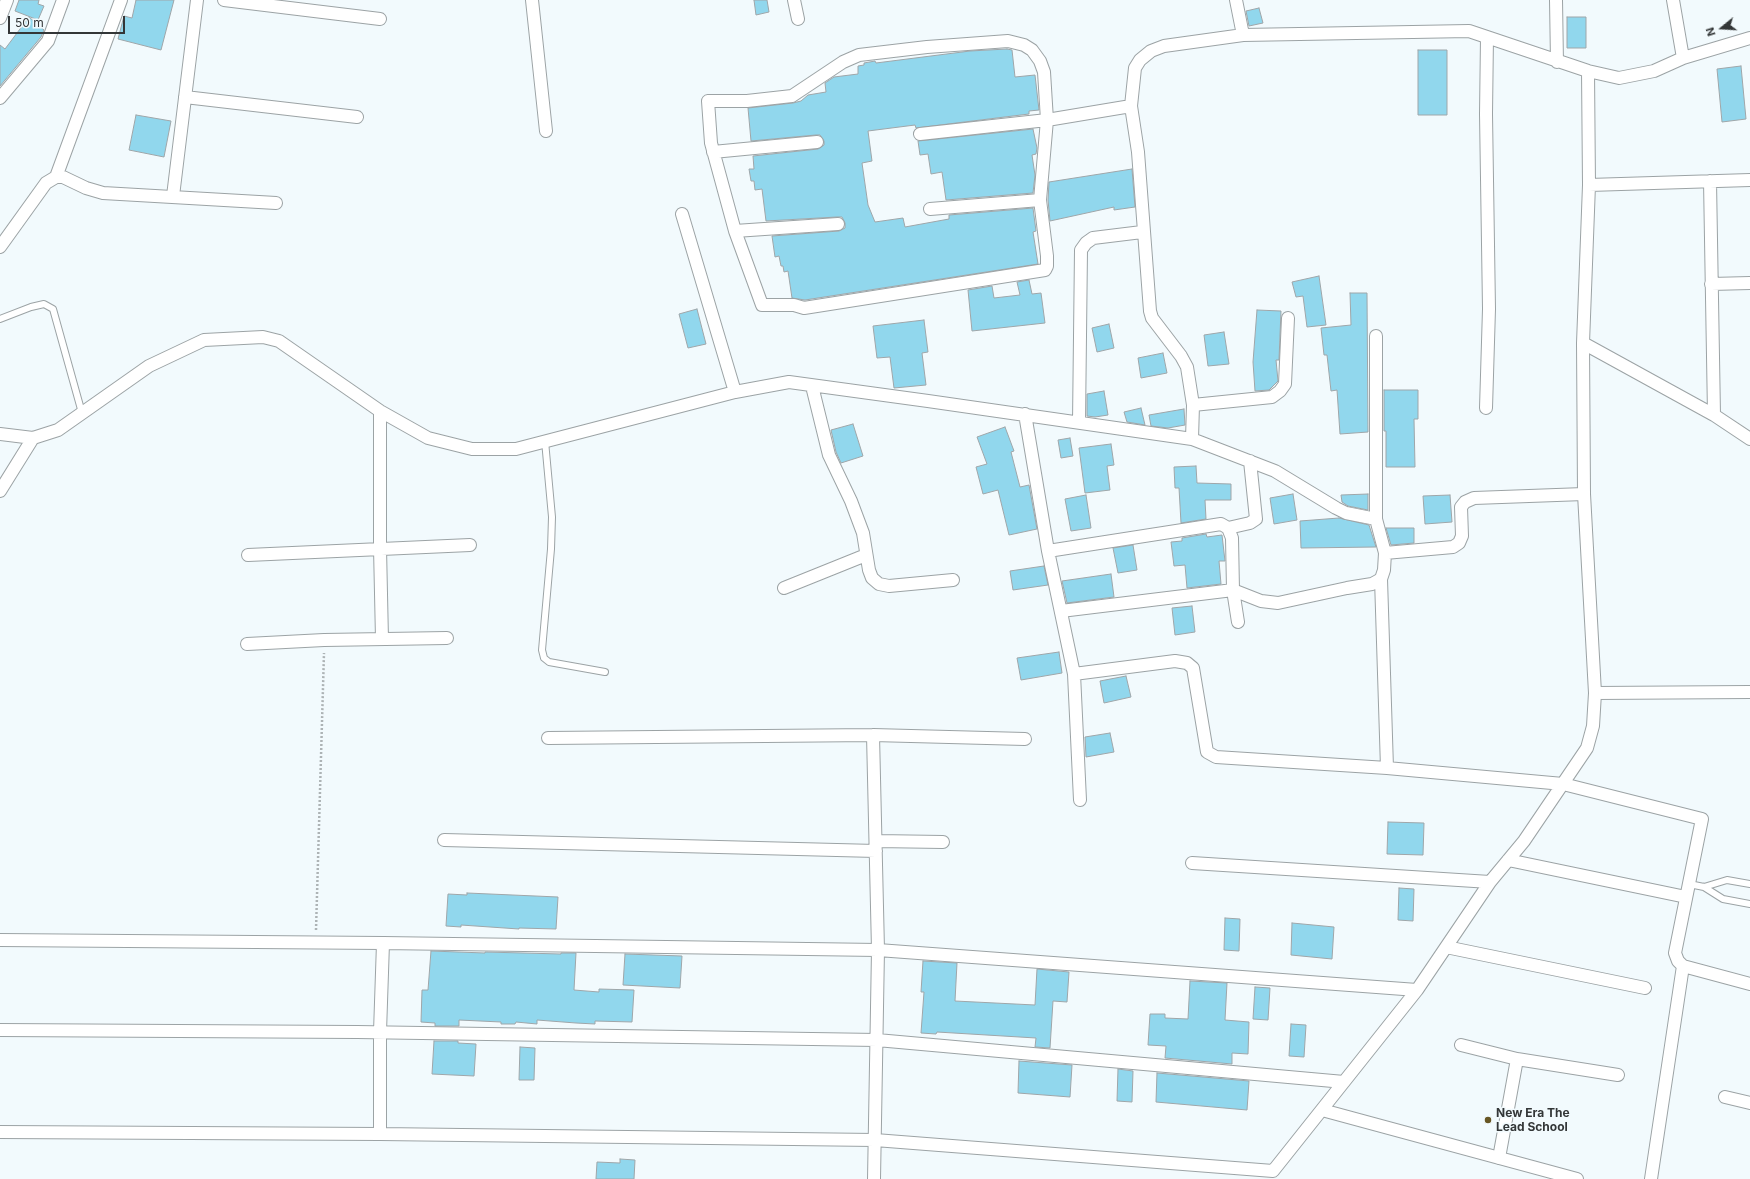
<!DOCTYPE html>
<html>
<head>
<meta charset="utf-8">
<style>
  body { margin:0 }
  #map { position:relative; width:1750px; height:1179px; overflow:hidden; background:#f2fafd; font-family:Inter,sans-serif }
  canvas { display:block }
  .north { position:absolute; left:1702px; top:8px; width:40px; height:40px; -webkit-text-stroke:3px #f2fafd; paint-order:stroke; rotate:252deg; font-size:11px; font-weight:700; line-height:16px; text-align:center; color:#333637 }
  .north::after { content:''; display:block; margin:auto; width:14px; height:18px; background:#333637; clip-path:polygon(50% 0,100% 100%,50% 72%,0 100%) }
  .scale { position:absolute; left:8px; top:16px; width:117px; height:18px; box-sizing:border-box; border:2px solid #333637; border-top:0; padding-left:5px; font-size:12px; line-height:14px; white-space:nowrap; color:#333637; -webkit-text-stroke:3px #f2fafd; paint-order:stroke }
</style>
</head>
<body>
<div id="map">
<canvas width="1750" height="1179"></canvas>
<div class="north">N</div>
<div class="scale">50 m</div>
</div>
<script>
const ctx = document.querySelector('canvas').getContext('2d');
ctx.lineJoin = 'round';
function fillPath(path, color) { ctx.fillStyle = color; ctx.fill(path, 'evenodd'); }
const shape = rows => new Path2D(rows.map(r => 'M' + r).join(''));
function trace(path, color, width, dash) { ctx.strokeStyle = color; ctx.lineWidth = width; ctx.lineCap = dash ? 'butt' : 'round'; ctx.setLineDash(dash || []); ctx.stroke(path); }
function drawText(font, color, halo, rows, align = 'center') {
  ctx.font = font + ' Inter,sans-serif'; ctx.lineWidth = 3; ctx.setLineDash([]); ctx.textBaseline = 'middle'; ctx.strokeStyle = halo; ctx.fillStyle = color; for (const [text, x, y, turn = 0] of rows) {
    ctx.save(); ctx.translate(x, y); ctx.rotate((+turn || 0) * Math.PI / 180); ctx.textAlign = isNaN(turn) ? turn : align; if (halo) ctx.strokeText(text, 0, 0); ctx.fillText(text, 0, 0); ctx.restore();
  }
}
const building = shape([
  [19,0,39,0,38,4,44,6,38,20,15,11,19,0],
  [136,0,174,0,161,50,118,39,124,16,132,18,136,0],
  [754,0,767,0,769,12,756,15,754,0],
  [1259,8,1263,23,1249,26,1246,11,1259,8],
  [29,17,44,30,41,37,0,86,0,45,5,49,29,17],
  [1567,17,1586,17,1586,48,1567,48,1567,17],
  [1007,49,1012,50,1015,77,1035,75,1039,110,1029,111,1029,114,916,128,915,125,868,131,872,161,862,163,868,205,875,222,903,218,905,227,949,219,949,215,1033,208,1036,231,1033,232,1038,264,805,300,792,298,788,271,784,272,783,266,781,266,779,256,775,257,772,236,839,231,845,228,845,223,842,217,837,217,766,221,762,189,755,190,754,181,751,181,749,169,754,169,753,156,818,149,824,145,824,141,820,135,816,135,751,141,748,108,793,103,801,101,808,95,826,92,825,83,834,77,858,74,858,66,864,65,864,63,875,61,876,63,970,51,1007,49],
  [1418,50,1447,50,1447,115,1418,115,1418,50],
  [1741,66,1746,119,1722,122,1717,69,1741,66],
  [136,115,171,121,164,157,129,150,136,115],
  [1033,129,1037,148,1036,154,1032,155,1035,175,1033,193,946,200,942,172,931,174,928,154,920,155,918,141,1033,129],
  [1132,169,1135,207,1114,210,1114,207,1050,221,1048,200,1049,182,1132,169],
  [1319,276,1326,325,1307,327,1303,296,1296,297,1292,282,1319,276],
  [1029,280,1032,294,1041,293,1045,323,972,331,968,290,992,286,994,298,1020,295,1017,282,1029,280],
  [1350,293,1367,293,1368,432,1340,434,1337,390,1331,391,1327,355,1324,355,1321,328,1351,325,1350,293],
  [697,309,706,344,688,348,679,314,697,309],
  [1257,310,1281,311,1279,360,1276,360,1278,381,1269,390,1255,391,1253,362,1257,310],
  [924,320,928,352,922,353,926,385,894,388,890,357,877,358,873,326,924,320],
  [1109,324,1114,348,1097,352,1092,328,1109,324],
  [1224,332,1229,364,1208,366,1204,335,1224,332],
  [1163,353,1167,373,1141,378,1138,358,1163,353],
  [1384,390,1418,390,1418,419,1414,419,1415,467,1386,467,1386,431,1384,431,1384,390],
  [1104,391,1108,415,1095,417,1087,416,1087,394,1104,391],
  [1141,408,1145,425,1127,422,1124,412,1141,408],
  [1184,409,1185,425,1168,428,1151,426,1149,415,1184,409],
  [853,424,863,456,841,463,836,452,831,430,853,424],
  [1005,427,1014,451,1011,452,1020,487,1029,485,1037,529,1009,535,998,490,983,494,976,467,987,464,977,437,1005,427],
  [1070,438,1073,456,1061,458,1058,440,1070,438],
  [1111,444,1114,465,1107,466,1110,490,1085,493,1079,448,1111,444],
  [1196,466,1197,483,1231,484,1231,500,1205,500,1206,519,1181,523,1179,488,1175,488,1174,467,1196,466],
  [1293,494,1297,520,1274,524,1270,498,1293,494],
  [1368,494,1368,510,1348,506,1342,502,1341,495,1368,494],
  [1086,495,1091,528,1071,531,1065,499,1086,495],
  [1450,495,1452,522,1425,524,1423,496,1450,495],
  [1339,518,1369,525,1376,547,1301,548,1300,521,1339,518],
  [1386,528,1414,528,1414,543,1391,545,1386,528],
  [1206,534,1207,537,1222,535,1225,561,1219,561,1221,584,1187,588,1185,565,1174,566,1171,542,1182,541,1182,538,1206,534],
  [1133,545,1137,570,1118,573,1113,548,1133,545],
  [1044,566,1048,585,1013,590,1010,571,1044,566],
  [1111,574,1114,597,1067,603,1062,581,1111,574],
  [1192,606,1195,632,1175,635,1172,608,1192,606],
  [1059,652,1062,673,1021,680,1017,658,1059,652],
  [1126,676,1131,697,1104,703,1100,681,1126,676],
  [1110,733,1114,752,1086,757,1085,737,1110,733],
  [1388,822,1424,823,1423,855,1387,854,1388,822],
  [1399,888,1414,889,1413,921,1398,920,1399,888],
  [467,893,558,897,556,929,519,928,519,929,461,925,461,927,446,926,448,894,467,895,467,893],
  [1225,918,1240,919,1239,951,1224,950,1225,918],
  [1292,923,1334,927,1332,959,1291,955,1292,923],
  [431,951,485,953,485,952,561,954,561,953,576,953,574,990,599,992,599,989,634,990,632,1022,595,1021,595,1024,576,1023,537,1020,537,1024,516,1022,515,1024,501,1024,501,1022,459,1020,459,1026,435,1026,435,1023,421,1022,422,990,428,990,431,951],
  [625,954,682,956,680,988,623,985,625,954],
  [923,961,957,963,955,1001,1035,1005,1037,969,1069,972,1067,1002,1053,1001,1050,1048,1035,1047,1036,1038,937,1032,936,1034,921,1033,924,992,921,992,923,961],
  [1190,981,1227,983,1225,1020,1249,1022,1248,1054,1232,1053,1232,1064,1165,1058,1166,1046,1148,1045,1150,1014,1165,1014,1165,1018,1188,1019,1190,981],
  [1255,987,1270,988,1268,1020,1253,1019,1255,987],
  [1291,1024,1306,1025,1304,1057,1289,1056,1291,1024],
  [434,1041,458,1041,458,1043,476,1044,474,1076,432,1074,434,1041],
  [520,1047,535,1048,534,1080,519,1080,520,1047],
  [1019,1061,1072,1065,1070,1097,1018,1093,1019,1061],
  [1118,1069,1133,1071,1132,1102,1117,1101,1118,1069],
  [1157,1073,1249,1081,1247,1110,1156,1102,1157,1073],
  [620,1159,635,1160,634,1179,596,1179,597,1162,620,1163,620,1159]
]);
fillPath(building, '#91d7ed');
trace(building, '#9fa6a9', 1);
const lane = shape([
  [0,319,31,307,44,304,53,309,82,413],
  [545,441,552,517,551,549,542,650,544,658,549,662,605,672],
  [1689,884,1704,887,1727,880,1750,884],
  [1704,887,1723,899,1750,904]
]);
const street = shape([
  [224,0,380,19],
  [532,0,546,131],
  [794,0,798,19],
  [1236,0,1243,35],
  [1556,0,1557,62],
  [1673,0,1683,58],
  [0,18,7,0],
  [185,97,357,117],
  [0,98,48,41,63,0],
  [920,134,1047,120,1040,200,1047,256,1047,266,1045,270,804,308,794,305,762,305,735,231,711,143,708,101,747,101,792,96,843,62,859,55,927,47,1008,41,1024,45,1032,50,1040,61,1044,72,1047,120,1131,106],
  [713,152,817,142],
  [56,177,121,0],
  [1710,181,1714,415],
  [1589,185,1750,180],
  [173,196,197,0],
  [930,209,1040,200],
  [682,214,735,392],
  [735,231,838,224],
  [0,247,46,183,56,177,63,177,86,188,103,193,276,203],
  [1711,284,1750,283],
  [1376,336,1376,519,1385,553],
  [1583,343,1714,415,1750,439],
  [812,386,829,455,851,501,863,533,869,570,872,578,879,584,889,586,953,580],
  [1193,405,1272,397,1280,391,1285,384,1288,318],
  [1486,408,1489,309,1486,114,1487,37],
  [380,411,380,548,382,639],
  [1025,414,1048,551,1074,674,1080,800],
  [1079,422,1081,250,1086,243,1093,238,1142,232],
  [0,434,33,438,58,430,149,366,204,340,263,337,279,341,380,411,428,438,472,449,516,449,735,392,789,382,928,401,1192,439,1275,471,1336,508,1346,513,1376,519],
  [1192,439,1193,405,1187,367,1181,356,1152,318,1150,311,1138,152,1131,106,1135,68,1140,60,1151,51,1164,46,1243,35,1469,31,1588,71,1619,78,1654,71,1683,58,1750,38],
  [0,491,33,438],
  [1228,528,1250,523,1256,519,1250,461],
  [1048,551,1221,524,1228,528,1232,538,1233,590,1261,601,1278,603,1347,588,1372,584,1381,579],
  [248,555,470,545],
  [784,588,866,555],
  [1061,611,1233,590,1238,622],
  [247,644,324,640,447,638],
  [1074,674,1175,661,1187,663,1193,668,1207,752,1216,757,1387,768,1563,784,1702,819,1675,953,1678,961,1683,966,1750,984],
  [1595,693,1750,692],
  [873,735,878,950,874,1179],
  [548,738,873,735,1025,739],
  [1387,768,1381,579,1384,570,1385,553,1453,547,1459,543,1462,536,1461,507,1465,502,1474,498,1584,494],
  [444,840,876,851],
  [876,841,943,842],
  [1508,860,1686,897],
  [1192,863,1490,882],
  [0,940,383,943],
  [1446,947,1645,988],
  [0,1030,357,1032,877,1040,1344,1082],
  [1461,1045,1517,1059,1618,1075],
  [1725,1097,1750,1103],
  [1322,1110,1577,1179],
  [0,1132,380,1134,875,1140,1273,1171,1417,990,1490,882,1524,841,1587,748,1593,726,1595,693,1584,494,1583,343,1589,185,1588,71],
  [380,1134,380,1032,383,943,878,950,1417,990],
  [1499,1158,1517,1059],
  [1651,1179,1683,966]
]);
trace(lane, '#9ca3a5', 8);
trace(street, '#9ca3a5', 14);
trace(shape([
  [316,930,324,653]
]), '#adb3b5', 2.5, [2, 2]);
trace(lane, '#fff', 6);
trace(street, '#fff', 12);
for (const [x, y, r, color] of [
  [1488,1120,4,"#675624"]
]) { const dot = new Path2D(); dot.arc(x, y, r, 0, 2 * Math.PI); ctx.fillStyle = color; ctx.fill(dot); trace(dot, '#f2fafd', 1.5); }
drawText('bold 12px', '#333637', '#f2fafd', [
  ["New Era The",1496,1113],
  ["Lead School",1496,1127]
], 'left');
</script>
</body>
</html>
